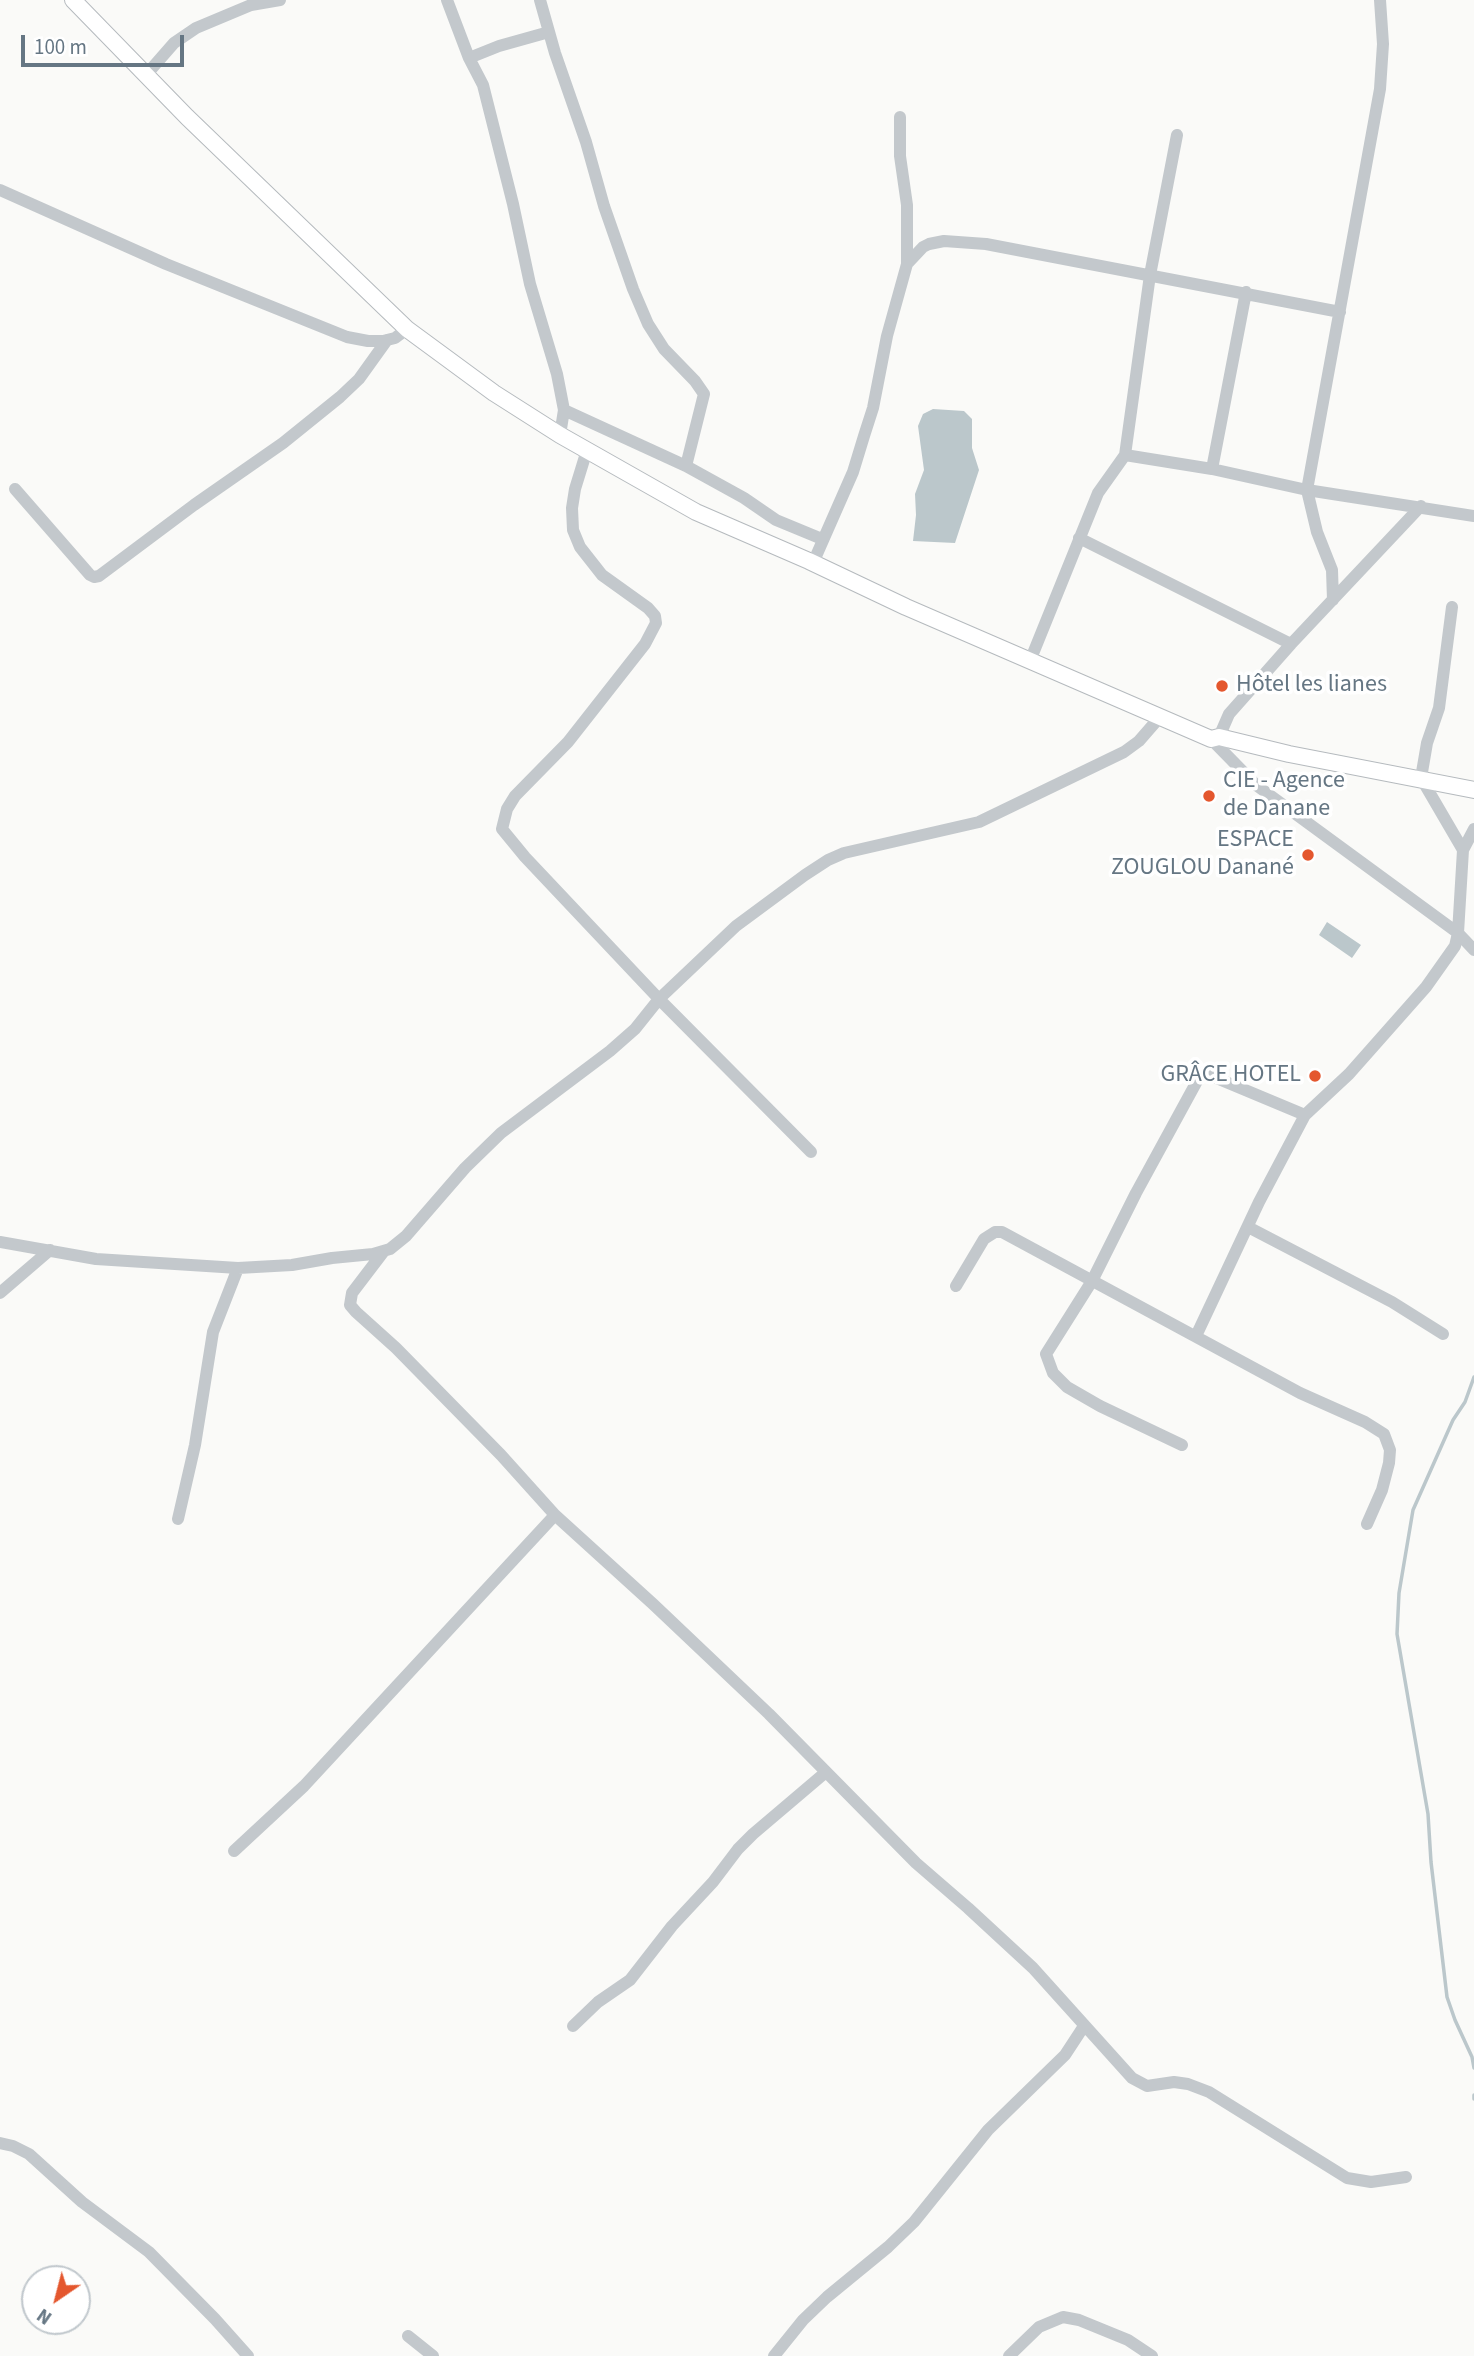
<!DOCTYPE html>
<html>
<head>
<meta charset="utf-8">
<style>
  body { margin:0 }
  #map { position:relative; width:1474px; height:2356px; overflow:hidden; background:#fafaf8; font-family:"Source Sans 3",sans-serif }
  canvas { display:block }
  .north { position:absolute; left:21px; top:2265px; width:70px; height:70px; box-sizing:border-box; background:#fff; border:2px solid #c1c8cd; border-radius:50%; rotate:215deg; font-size:19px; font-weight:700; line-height:28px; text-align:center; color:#657683 }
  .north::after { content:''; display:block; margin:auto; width:24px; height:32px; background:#e4572e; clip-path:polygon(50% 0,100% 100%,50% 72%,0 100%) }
  .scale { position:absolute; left:21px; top:35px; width:163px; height:32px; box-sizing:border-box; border:4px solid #657683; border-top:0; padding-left:9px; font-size:21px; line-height:24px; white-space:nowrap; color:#657683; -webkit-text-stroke:5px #fff; paint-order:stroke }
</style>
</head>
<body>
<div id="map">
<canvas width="1474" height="2356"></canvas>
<div class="north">N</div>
<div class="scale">100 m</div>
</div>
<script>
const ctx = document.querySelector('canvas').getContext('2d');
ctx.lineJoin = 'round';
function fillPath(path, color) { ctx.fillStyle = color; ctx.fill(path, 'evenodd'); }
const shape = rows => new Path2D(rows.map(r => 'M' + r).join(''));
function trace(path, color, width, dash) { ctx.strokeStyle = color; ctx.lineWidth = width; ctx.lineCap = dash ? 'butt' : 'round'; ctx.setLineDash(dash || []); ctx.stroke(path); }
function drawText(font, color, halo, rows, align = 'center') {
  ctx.font = font + ' "Source Sans 3",sans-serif'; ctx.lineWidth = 7; ctx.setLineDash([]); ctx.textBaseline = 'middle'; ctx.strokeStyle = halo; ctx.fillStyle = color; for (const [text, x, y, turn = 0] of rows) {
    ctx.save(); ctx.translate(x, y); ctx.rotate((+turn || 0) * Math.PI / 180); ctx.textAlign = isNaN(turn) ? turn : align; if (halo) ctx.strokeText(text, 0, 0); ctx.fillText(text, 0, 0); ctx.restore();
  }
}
fillPath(shape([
  [933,409,964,411,972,419,972,448,979,470,955,543,913,541,916,515,915,494,924,470,918,426,923,414],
  [1327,922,1361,945,1352,958,1319,935]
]), '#bbc7cb');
trace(shape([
  [1474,1377,1465,1402,1453,1420,1413,1510,1399,1593,1397,1634,1428,1814,1431,1862,1447,1997,1455,2020,1472,2057,1474,2068],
  [1474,2095,1474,2099]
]), '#bbc7cb', 3.5);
const major = shape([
  [73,0,187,117,407,329,494,393,560,435,696,512,809,561,906,607,1211,739,1219,737,1289,754,1474,790]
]);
trace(major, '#b5babe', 18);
trace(shape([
  [447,0,469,58,483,85,513,204,530,284,557,374,564,410,560,435],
  [540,0,555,53,586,142,604,206,633,289,648,324,664,349,695,381,704,394,686,466],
  [469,58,499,46,549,32],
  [146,75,174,43,196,28,251,5,280,0],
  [0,190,166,264,347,337,368,341,383,341,395,338,407,329],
  [907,264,923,247,929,244,944,241,986,244,1340,312],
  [564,410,686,466,744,498,776,520,822,539],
  [587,450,575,489,572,508,573,530,580,547,602,575,648,608,655,616,656,623,645,644,568,742,515,796,507,809,502,829,525,857,659,999,811,1152],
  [1125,455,1150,275,1177,135],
  [1212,469,1246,292],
  [15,489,90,575,94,577,99,576,194,505,283,443,340,397,359,379,387,340],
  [1079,538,1291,644],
  [813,563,853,472,864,436,873,408,887,336,907,264,907,205,900,156,900,117],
  [1333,600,1332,570,1317,532,1307,490,1380,89,1383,44,1380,0],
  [1452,607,1439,708,1427,743,1421,778,1463,850],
  [1030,661,1098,493,1125,455,1212,469,1307,490,1474,516],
  [1219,737,1229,714,1291,644,1421,506],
  [1211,739,1256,785,1458,933,1474,950],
  [1248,1227,1392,1302,1443,1334],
  [0,1242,96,1259,238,1268,292,1265,332,1258,373,1254,390,1249,406,1236,465,1168,501,1133,610,1051,635,1029,659,999,736,926,805,875,828,860,844,853,979,822,1124,752,1139,741,1159,718],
  [384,1251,352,1293,350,1305,356,1312,396,1348,501,1455,555,1515,653,1604,769,1714,916,1863,968,1908,1033,1968,1132,2078,1147,2086,1174,2082,1188,2084,1209,2092,1347,2178,1371,2182,1406,2177],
  [956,1286,984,1239,995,1232,1002,1232,1300,1393,1365,1422,1384,1434,1390,1450,1389,1463,1382,1490,1367,1524],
  [0,1293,50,1250],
  [1196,1336,1259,1202,1305,1115],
  [1182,1445,1100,1406,1067,1387,1053,1373,1046,1354,1092,1281,1136,1193,1202,1072,1305,1115,1349,1074,1426,987,1455,946,1458,933,1463,850,1474,829],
  [178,1519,195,1445,213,1332,238,1268],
  [234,1851,304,1786,555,1515],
  [573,2026,598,2002,630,1980,672,1926,713,1882,738,1849,753,1834,826,1772],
  [0,2143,13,2146,29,2154,82,2202,149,2252,215,2319,248,2356],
  [408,2336,433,2356],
  [774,2356,803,2320,827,2297,888,2247,914,2222,988,2130,1065,2055,1084,2026],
  [1009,2356,1039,2327,1063,2317,1079,2320,1128,2340,1152,2356]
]), '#c3c8cc', 12);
trace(major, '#fff', 16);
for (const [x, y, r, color] of [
  [1222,686,7,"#e4572e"],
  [1209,796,7,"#e4572e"],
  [1308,855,7,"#e4572e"],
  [1315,1076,7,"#e4572e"]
]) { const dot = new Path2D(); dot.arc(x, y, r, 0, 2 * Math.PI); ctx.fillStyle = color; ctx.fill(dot); trace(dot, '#fff', 2.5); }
drawText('24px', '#657683', '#fff', [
  ["Hôtel les lianes",1236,686],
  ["CIE - Agence",1223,782],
  ["de Danane",1223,810],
  ["ESPACE",1294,841,"right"],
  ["ZOUGLOU Danané",1294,869,"right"],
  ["GRÂCE HOTEL",1301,1076,"right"]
], 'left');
</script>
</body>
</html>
